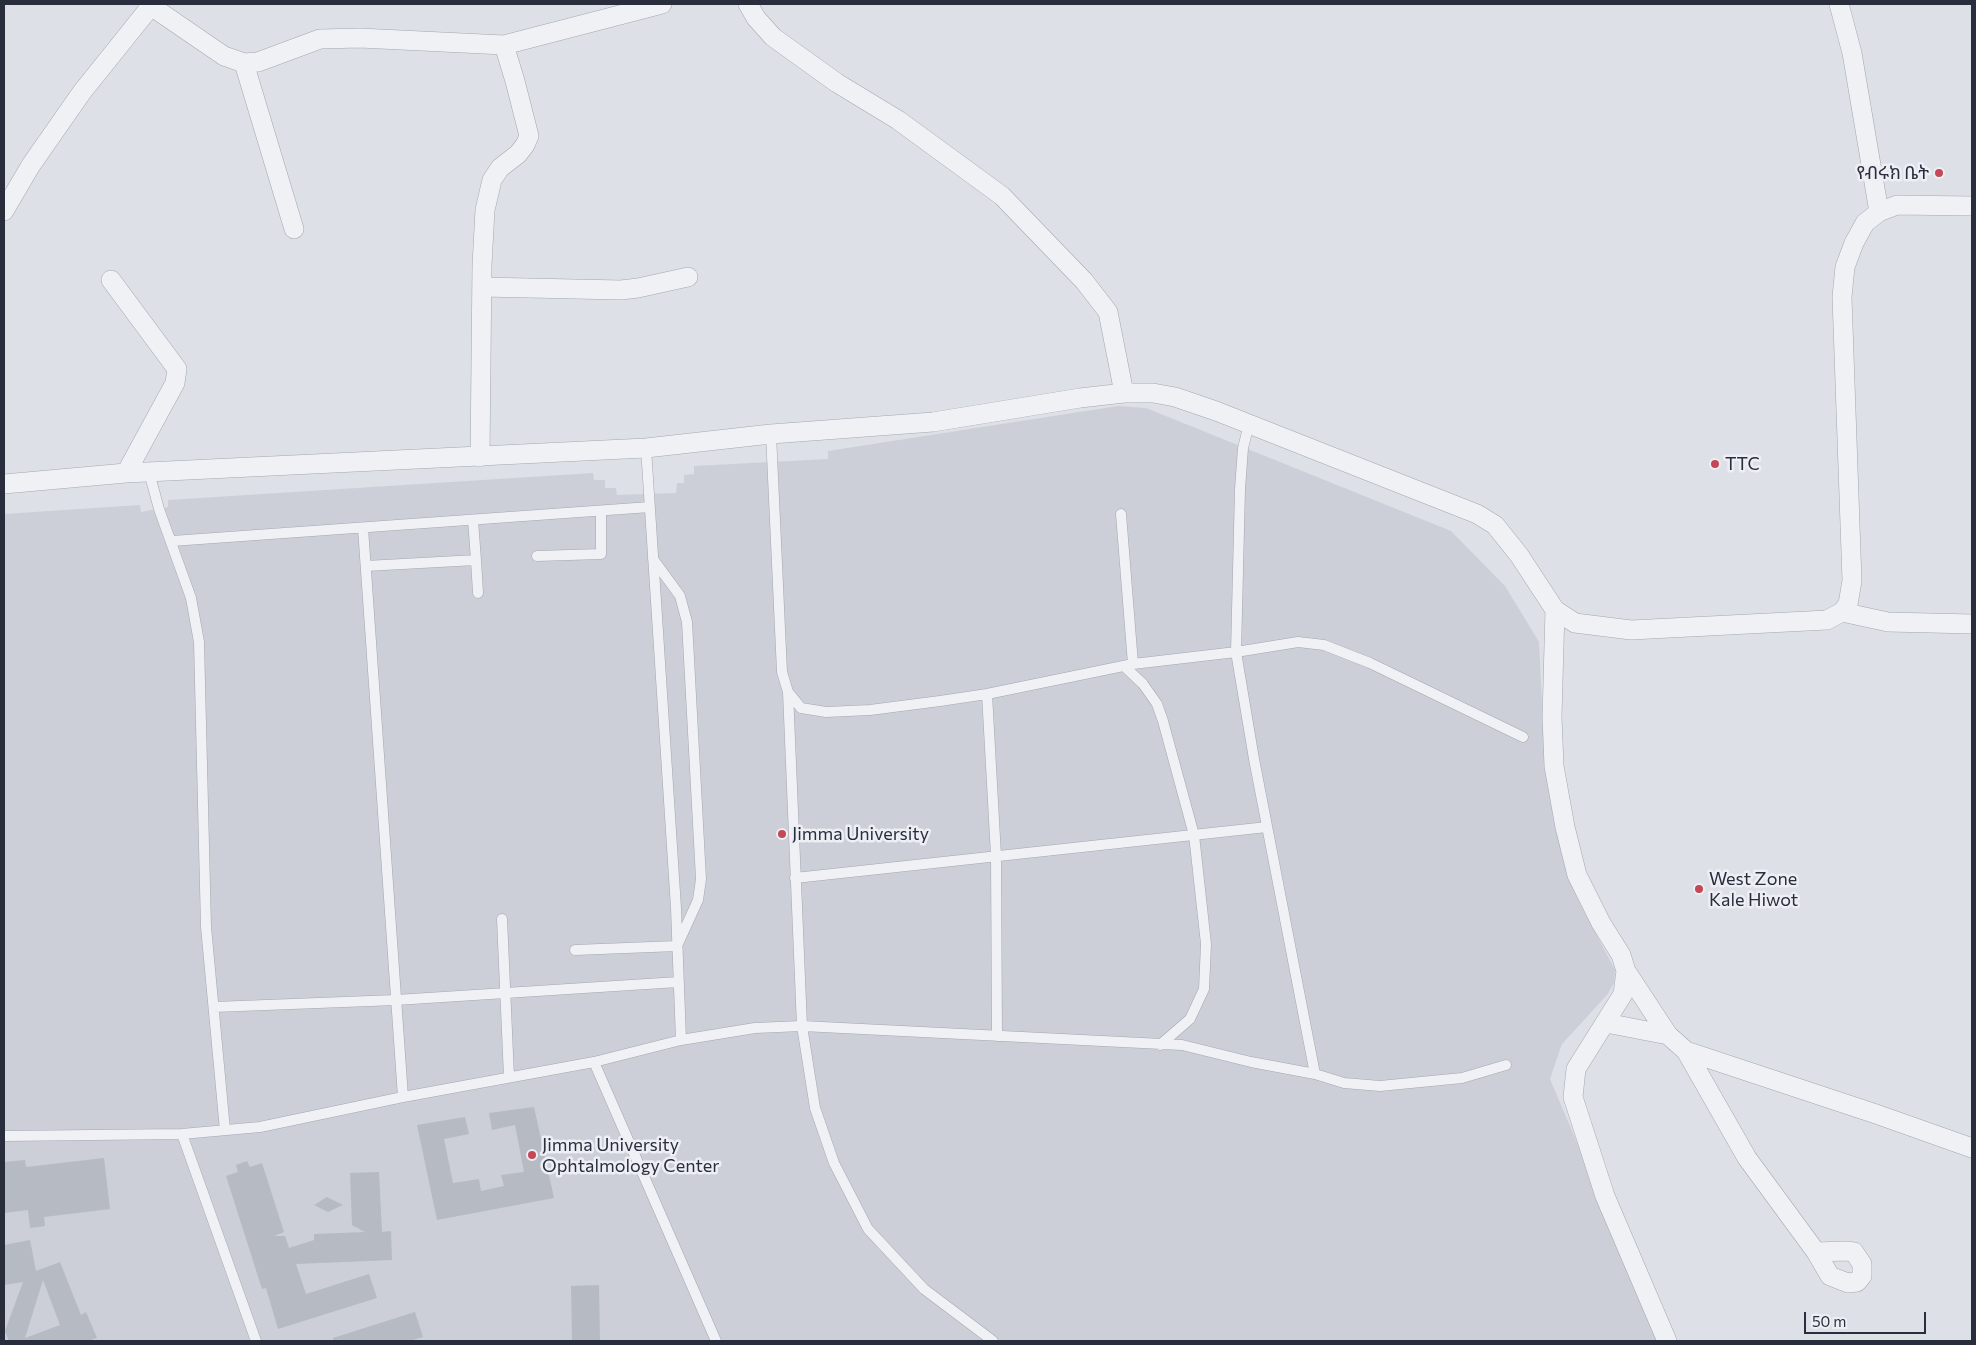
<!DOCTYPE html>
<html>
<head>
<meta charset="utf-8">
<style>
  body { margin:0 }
  #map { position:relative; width:1976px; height:1345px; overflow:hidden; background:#dde0e6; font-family:Commissioner,sans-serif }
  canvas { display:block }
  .frame { position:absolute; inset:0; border:5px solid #282e3c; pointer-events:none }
  .scale { position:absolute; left:1804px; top:1312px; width:122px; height:22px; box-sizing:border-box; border:2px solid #282e3c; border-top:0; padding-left:6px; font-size:15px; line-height:18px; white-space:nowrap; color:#282e3c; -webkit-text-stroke:4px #edeff4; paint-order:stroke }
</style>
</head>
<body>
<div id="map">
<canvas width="1976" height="1345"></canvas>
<div class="frame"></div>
<div class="scale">50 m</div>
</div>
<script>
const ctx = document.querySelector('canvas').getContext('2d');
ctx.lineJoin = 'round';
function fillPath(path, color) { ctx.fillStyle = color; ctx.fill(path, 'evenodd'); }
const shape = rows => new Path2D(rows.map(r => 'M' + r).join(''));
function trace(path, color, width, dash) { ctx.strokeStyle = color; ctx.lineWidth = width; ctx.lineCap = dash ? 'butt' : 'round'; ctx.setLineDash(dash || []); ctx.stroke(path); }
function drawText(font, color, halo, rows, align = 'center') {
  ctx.font = font + ' Commissioner,"Noto Sans Ethiopic",sans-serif'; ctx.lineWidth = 5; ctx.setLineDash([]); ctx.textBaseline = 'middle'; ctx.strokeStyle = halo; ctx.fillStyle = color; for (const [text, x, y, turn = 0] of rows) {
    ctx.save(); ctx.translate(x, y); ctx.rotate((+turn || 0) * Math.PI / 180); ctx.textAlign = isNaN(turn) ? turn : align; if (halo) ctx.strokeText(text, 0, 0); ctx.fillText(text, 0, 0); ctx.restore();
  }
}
fillPath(shape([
  [1118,406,1146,408,1451,531,1505,586,1539,642,1545,770,1577,898,1615,970,1614,983,1607,995,1562,1044,1550,1079,1661,1341,4,1341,4,514,140,505,141,512,168,507,168,500,593,473,594,480,605,480,605,488,616,488,617,495,676,493,677,483,684,483,684,475,694,474,694,466,828,459,828,451]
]), '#cccfd8');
fillPath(shape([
  [534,1107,554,1198,437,1220,417,1125,465,1117,469,1134,444,1139,453,1183,479,1179,481,1191,504,1186,501,1175,524,1172,515,1125,492,1130,489,1113],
  [104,1158,110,1209,44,1217,45,1226,30,1228,28,1210,4,1213,4,1162,25,1160,26,1167],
  [247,1161,250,1167,262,1163,284,1232,274,1236,285,1236,289,1248,314,1240,314,1234,365,1232,352,1225,350,1173,379,1172,382,1232,391,1231,392,1260,296,1264,306,1294,369,1274,377,1298,278,1329,266,1288,262,1289,226,1176,238,1172,236,1165],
  [327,1197,343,1205,328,1212,314,1205],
  [30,1240,36,1271,60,1262,81,1315,86,1312,97,1338,88,1341,9,1341,5,1331,23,1282,4,1285,4,1245],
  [43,1280,60,1325,25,1338],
  [599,1285,600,1341,572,1341,571,1286],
  [415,1312,423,1337,409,1341,333,1341,333,1338]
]), '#b5bac3');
const lane = shape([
  [1249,424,1243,448,1240,489,1236,652,1254,759,1315,1074],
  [771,434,782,672,788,692,801,708,826,712,870,710,940,701,987,694,1133,664,1236,652,1298,642,1324,645,1370,663,1523,737],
  [646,448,676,908,681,1040],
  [149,472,159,509,191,598,199,642,206,927,225,1130],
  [1121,514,1133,664],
  [363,528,403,1097],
  [172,541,650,507],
  [537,556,601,554,601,511],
  [476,560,478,593],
  [366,566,476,560,473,520],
  [1124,666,1143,684,1157,704,1163,721,1194,835,1206,944,1204,989,1190,1019,1160,1045],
  [788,692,802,1026,815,1108,834,1163,868,1229,924,1289,993,1341],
  [987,694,996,856,997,1036],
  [795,878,1267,827],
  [502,919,509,1077],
  [575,950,677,946,698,900,701,879,687,622,680,596,653,559],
  [214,1007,396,1000,678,982],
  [594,1062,716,1341],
  [182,1134,256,1341],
  [4,1136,182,1134,260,1127,403,1097,594,1062,681,1040,755,1028,802,1026,1182,1045,1251,1062,1315,1074,1344,1083,1380,1086,1462,1078,1506,1065]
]);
const street = shape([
  [148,4,224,56,244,63,258,62,320,39,360,38,504,45,662,4],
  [748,4,756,18,773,37,837,83,898,120,1002,196,1084,281,1108,312,1124,393],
  [1839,4,1852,53,1879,212],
  [244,63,294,229],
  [4,211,31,165,82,92,151,6],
  [111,280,177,369,175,383,126,473],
  [482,287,621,290,638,288,688,277],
  [480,457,482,265,485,210,492,180,500,168,518,154,525,145,529,136,515,81,504,45],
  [4,484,126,473,646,448,771,434,933,422,1080,398,1124,393,1153,393,1175,397,1216,411,1477,514,1495,525,1519,555,1555,610,1575,623,1631,630,1827,620,1842,612,1848,604,1852,581,1842,297,1845,267,1854,243,1865,223,1879,212,1897,205,1972,206],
  [1555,610,1552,717,1554,766,1565,827,1577,875,1601,923,1621,955,1626,971,1623,994,1576,1069,1573,1097,1605,1196,1667,1341],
  [1842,612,1888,622,1972,624],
  [1626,971,1668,1035,1686,1051,1876,1114,1972,1148],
  [1606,1023,1668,1035],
  [1686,1051,1747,1158,1816,1252],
  [1846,1251,1854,1252,1862,1264,1862,1276,1857,1282,1848,1283,1830,1276,1816,1252,1846,1251]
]);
trace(lane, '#a3a7b0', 11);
trace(street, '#a3a7b0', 20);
trace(lane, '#f0f1f5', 10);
trace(street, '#f0f1f5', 19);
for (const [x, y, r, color] of [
  [1939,173,5,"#c54856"],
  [1715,464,5,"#c54856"],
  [782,834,5,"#c54856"],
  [1699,889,5,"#c54856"],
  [532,1155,5,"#c54856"]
]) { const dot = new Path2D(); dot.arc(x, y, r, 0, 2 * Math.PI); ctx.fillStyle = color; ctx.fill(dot); trace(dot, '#edeff4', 2); }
drawText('18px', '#282e3c', '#edeff4', [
  ["የብሩክ ቤት",1929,173,"right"],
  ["TTC",1725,464],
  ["Jimma University",792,834],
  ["West Zone",1709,879],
  ["Kale Hiwot",1709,900],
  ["Jimma University",542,1145],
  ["Ophtalmology Center",542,1166]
], 'left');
</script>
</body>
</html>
